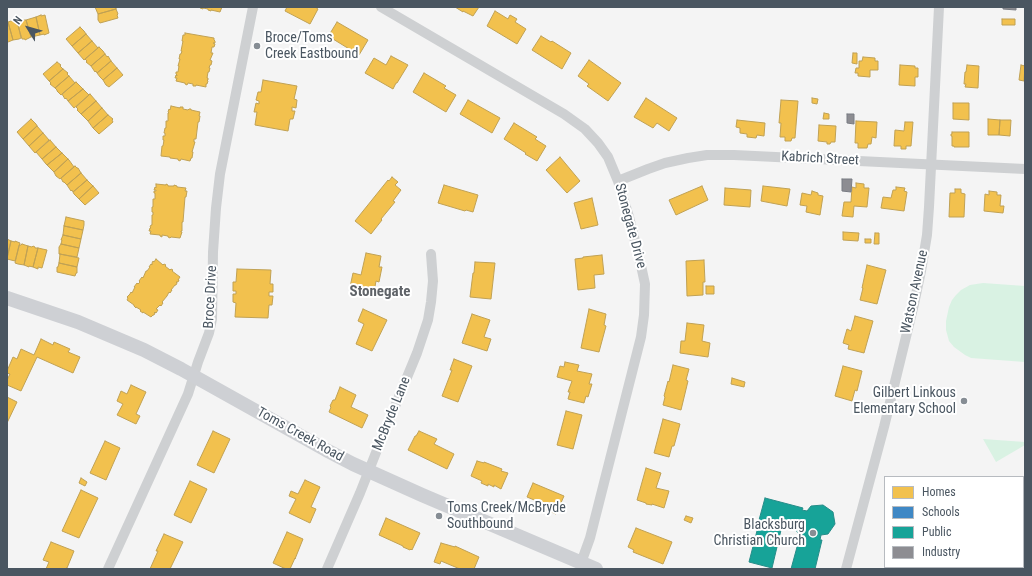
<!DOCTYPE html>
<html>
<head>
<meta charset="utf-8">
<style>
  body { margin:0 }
  #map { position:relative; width:1032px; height:576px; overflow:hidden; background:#f4f4f4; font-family:"Roboto Condensed",sans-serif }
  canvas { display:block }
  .frame { position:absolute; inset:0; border:8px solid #4a5661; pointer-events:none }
  .legend { position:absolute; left:884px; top:476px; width:140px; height:92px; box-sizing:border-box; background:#fff; border:1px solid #b7bbc0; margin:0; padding:5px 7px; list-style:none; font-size:12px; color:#4a5661 }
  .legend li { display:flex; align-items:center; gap:8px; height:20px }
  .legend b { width:20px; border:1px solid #b7bbc0 }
  .north { position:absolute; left:8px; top:8px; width:40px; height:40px; -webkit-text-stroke:3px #fff; paint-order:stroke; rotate:307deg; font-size:11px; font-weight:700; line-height:16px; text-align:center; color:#4a5661 }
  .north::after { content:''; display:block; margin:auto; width:14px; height:18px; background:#4a5661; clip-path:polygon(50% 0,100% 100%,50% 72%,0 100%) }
</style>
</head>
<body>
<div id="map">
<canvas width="1032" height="576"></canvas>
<div class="frame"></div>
<ul class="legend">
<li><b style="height:11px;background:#f2c14e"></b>Homes</li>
<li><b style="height:11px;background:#3f88c5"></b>Schools</li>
<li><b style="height:11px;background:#17a398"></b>Public</li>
<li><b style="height:11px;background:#8d8d92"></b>Industry</li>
</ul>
<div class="north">N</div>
</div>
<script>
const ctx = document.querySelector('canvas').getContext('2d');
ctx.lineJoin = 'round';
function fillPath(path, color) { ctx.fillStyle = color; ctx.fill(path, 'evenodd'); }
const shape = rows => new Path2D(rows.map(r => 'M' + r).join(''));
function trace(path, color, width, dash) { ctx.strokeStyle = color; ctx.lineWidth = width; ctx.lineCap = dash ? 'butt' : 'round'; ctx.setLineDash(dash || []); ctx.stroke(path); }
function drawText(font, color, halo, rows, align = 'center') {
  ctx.font = font + ' "Roboto Condensed",sans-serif'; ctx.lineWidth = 4; ctx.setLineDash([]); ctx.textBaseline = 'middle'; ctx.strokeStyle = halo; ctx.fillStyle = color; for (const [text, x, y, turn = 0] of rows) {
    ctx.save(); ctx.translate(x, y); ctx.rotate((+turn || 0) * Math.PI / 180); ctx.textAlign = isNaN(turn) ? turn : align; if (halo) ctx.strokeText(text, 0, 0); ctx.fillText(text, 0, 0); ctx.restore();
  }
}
fillPath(shape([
  [983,283,1025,286,1025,362,971,358,965,355,954,347,949,341,946,330,946,321,949,307,952,300,956,295,961,290,970,285],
  [983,439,1025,442,1025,445,996,462],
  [1025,503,1025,569,999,569,997,567,1023,567,1023,504]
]), '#d9f2e3');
const homes = shape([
  [95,7,116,7,116,9,98,14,95,7],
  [200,7,222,7,220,12,211,10,211,11,208,10,208,9,203,8,203,9,200,8,200,7],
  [287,7,315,7,318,9,310,24,285,11,287,7],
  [455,7,479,7,473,16,463,11,463,12,455,7],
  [116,9,118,14,117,15,118,18,100,23,98,20,98,14,116,9],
  [495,11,508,19,510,15,517,19,515,22,526,29,517,44,487,26,495,11],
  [41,15,41,16,45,15,49,33,44,35,44,34,40,35,36,17,41,15],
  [36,17,40,35,31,37,26,20,36,17],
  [1002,19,1015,19,1015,25,1002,25,1002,19],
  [14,20,17,20,21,38,19,39,13,40,8,22,14,20],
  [21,20,26,20,31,37,25,40,25,39,22,39,17,22,21,20],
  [7,22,8,22,13,40,8,42,7,41,7,22],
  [337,22,368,40,359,55,333,39,331,43,326,40,337,22],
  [80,27,84,31,86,34,72,46,66,39,80,27],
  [185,33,214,38,214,40,215,41,215,43,213,43,215,44,214,47,212,47,211,53,213,53,210,60,212,61,211,65,210,65,209,68,210,68,209,72,208,72,207,78,208,78,208,80,207,80,208,81,207,84,206,84,206,87,196,85,196,86,193,86,193,84,188,83,187,85,185,84,185,83,176,81,177,78,175,78,176,75,177,76,177,75,176,74,176,72,178,72,179,66,178,66,180,59,179,59,180,54,181,54,182,51,181,51,183,41,182,41,183,35,185,35,185,33],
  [86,34,92,41,78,53,72,46,86,34],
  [541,36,551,42,552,41,571,53,562,69,532,50,541,36],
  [92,41,98,48,84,60,78,53,92,41],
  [99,47,103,51,105,54,91,66,86,62,87,61,85,59,99,47],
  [853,53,857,53,857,64,852,63,853,53],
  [105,54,107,57,108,56,111,61,97,73,96,71,95,72,91,66,105,54],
  [391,56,408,65,397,83,396,83,393,89,365,73,374,58,386,65,391,56],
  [863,57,875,58,875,61,878,61,878,70,870,70,870,77,858,76,858,73,855,73,856,68,859,68,859,61,862,61,863,57],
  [589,60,621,83,608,101,587,86,589,84,578,76,589,60],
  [111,61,117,68,103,80,100,77,97,73,111,61],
  [57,62,61,65,60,66,63,69,49,81,43,74,57,62],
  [900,65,915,66,915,68,918,68,918,77,915,77,915,86,899,85,900,65],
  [967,65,979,66,978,88,965,87,966,84,964,84,965,72,966,72,967,65],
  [1021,65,1025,66,1024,81,1019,80,1021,65],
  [117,68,123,75,109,87,106,85,103,80,117,68],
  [63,69,68,73,67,74,69,76,55,88,50,84,51,83,49,81,63,69],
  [424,73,446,86,444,88,456,95,446,112,413,92,424,73],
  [69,76,75,83,61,95,57,91,57,90,55,88,69,76],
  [263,80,297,86,294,99,297,100,296,108,292,107,292,111,295,111,293,119,290,119,288,131,255,125,257,112,254,112,256,103,259,104,259,101,256,100,258,92,261,92,263,80],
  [76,82,83,89,68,101,66,98,65,99,62,94,76,82],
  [83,89,89,95,74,108,68,101,83,89],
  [90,94,96,101,81,114,77,110,78,109,76,107,90,94],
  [646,98,677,118,669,131,657,123,653,128,634,117,646,98],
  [812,98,818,99,817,104,812,103,812,98],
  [468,100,500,118,492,133,460,114,468,100],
  [781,100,798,101,795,138,792,138,791,141,785,141,785,137,780,137,781,123,779,123,781,100],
  [96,101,102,108,88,121,81,114,96,101],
  [953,103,969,103,969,120,953,119,953,103],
  [171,106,180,108,180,107,183,107,183,109,188,110,189,109,191,109,191,110,200,112,199,116,200,116,199,122,198,122,196,139,194,139,194,142,195,142,192,152,193,152,192,158,191,158,190,161,181,159,180,161,178,160,178,159,170,158,170,157,161,156,162,146,163,146,164,140,163,140,163,136,165,136,165,133,164,133,165,128,166,128,166,121,168,121,168,113,169,113,168,112,169,109,170,110,171,106],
  [102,108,108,115,93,128,88,121,102,108],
  [824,113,829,114,829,119,823,119,824,113],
  [108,115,113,119,112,120,113,122,99,134,93,128,108,115],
  [31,119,36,124,37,126,23,139,17,132,31,119],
  [988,119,1000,120,999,135,988,135,988,119],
  [737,120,765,123,764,136,757,135,756,138,747,137,747,134,740,133,740,128,736,127,737,120],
  [1000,120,1011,120,1010,136,999,135,1000,120],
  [856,121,877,122,876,138,872,137,871,144,868,144,867,148,858,148,858,143,855,143,856,121],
  [905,122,913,122,911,146,906,146,906,149,901,149,901,146,894,146,895,130,904,131,905,122],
  [514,123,537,137,535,139,546,146,537,161,525,154,526,153,504,139,514,123],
  [819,125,836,126,835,142,831,142,830,144,827,144,827,142,818,141,819,125],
  [37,126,43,133,29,146,23,139,37,126],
  [952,132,969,132,969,147,954,147,954,146,952,146,952,136,951,136,951,134,952,134,952,132],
  [43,133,49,140,35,153,29,146,43,133],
  [50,140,56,147,42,159,36,152,50,140],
  [56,147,62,153,47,165,46,164,42,159,56,147],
  [62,153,68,159,54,172,47,165,62,153],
  [560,157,580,181,567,193,546,170,560,157],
  [68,159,69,160,74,167,60,179,56,176,54,172,68,159],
  [75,166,77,168,78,168,81,173,67,185,64,182,63,182,61,178,75,166],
  [81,173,87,180,73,192,72,190,71,191,67,185,81,173],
  [392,177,398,182,395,185,401,190,393,201,395,202,381,219,382,220,371,234,355,221,388,180,389,181,392,177],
  [87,180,93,186,79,199,74,194,73,192,87,180],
  [856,183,864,184,864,188,869,188,867,207,854,206,853,217,842,216,844,202,851,202,852,187,856,188,856,183],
  [156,184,166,185,166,184,168,185,168,186,174,186,174,185,177,186,177,187,186,188,185,191,187,191,186,197,185,197,183,222,182,222,182,231,181,231,181,232,182,232,180,238,171,237,170,238,168,237,168,236,162,235,162,237,160,236,160,235,150,234,151,231,149,231,150,228,151,228,150,227,151,225,152,225,152,215,153,215,153,212,152,212,152,207,153,207,153,199,155,199,155,193,154,193,154,191,156,191,156,190,154,190,155,187,156,188,156,184],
  [444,185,478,195,473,212,466,210,465,211,438,203,444,185],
  [93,186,99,193,85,205,79,199,93,186],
  [702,186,708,200,676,215,669,200,702,186],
  [763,186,790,189,787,206,761,201,763,186],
  [896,187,905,188,904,191,907,192,904,211,881,208,883,197,891,198,893,190,896,190,896,187],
  [725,188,751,190,750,207,724,205,725,188],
  [955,189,961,189,961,193,965,194,964,217,949,217,950,193,955,193,955,189],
  [812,191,818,193,818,195,823,196,820,215,806,212,807,206,800,205,802,193,811,195,812,191],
  [989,191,997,192,997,195,1001,195,1000,206,1004,206,1003,213,984,211,985,194,989,195,989,191],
  [592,198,598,225,581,229,574,203,592,198],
  [66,217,84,221,84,225,83,230,64,226,66,217],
  [64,226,83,230,81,239,63,235,64,226],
  [843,232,859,233,858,241,843,240,843,232],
  [875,233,879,233,879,244,874,244,875,233],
  [63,235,81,239,79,248,61,244,62,240,61,240,63,235],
  [7,239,11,241,7,257,7,239],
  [865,239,871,239,871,243,865,243,865,239],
  [11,241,15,242,15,241,20,243,15,261,7,259,11,241],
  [22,244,28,246,24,265,18,264,15,263,19,245,21,245,22,244],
  [61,244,79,248,77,257,59,254,59,247,61,244],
  [28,246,32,247,33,246,35,247,35,248,38,248,33,267,29,266,29,267,24,265,28,246],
  [38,248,47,250,42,268,38,267,38,269,33,267,38,248],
  [366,253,381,256,379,267,382,267,379,282,376,281,374,292,372,292,372,293,350,287,353,273,361,275,366,253],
  [60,254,79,258,77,267,59,263,60,254],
  [602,255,604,274,594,275,595,288,578,290,575,259,583,258,583,257,602,255],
  [156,259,163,265,164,264,166,265,165,266,170,270,171,269,173,270,172,271,180,277,178,280,179,280,178,282,176,282,177,283,176,285,175,285,171,290,172,290,170,293,169,292,167,296,162,302,163,303,161,306,160,305,156,309,158,310,156,313,155,312,154,313,155,313,154,315,153,315,151,317,143,312,143,313,140,311,141,310,136,307,136,308,134,306,134,305,127,300,128,298,127,297,130,294,131,292,132,293,135,287,134,287,137,283,138,284,140,282,139,281,142,277,143,278,146,271,147,271,150,267,149,267,151,264,152,265,152,263,153,261,154,262,156,259],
  [704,260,705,282,703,282,703,295,687,296,686,261,704,260],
  [475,262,495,263,491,299,470,297,473,273,474,273,475,262],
  [59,263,77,267,77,273,76,273,75,276,57,272,57,267,58,267,59,263],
  [867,265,886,270,877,304,860,300,863,288,862,288,867,265],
  [237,269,271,270,270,284,273,284,273,292,269,292,269,296,273,296,272,305,269,305,268,318,235,317,236,303,233,302,233,294,236,294,236,291,233,291,233,282,236,282,237,269],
  [706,286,714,286,714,294,706,294,706,286],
  [363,309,387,320,372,351,356,344,364,324,358,321,363,309],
  [589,309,606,314,604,325,606,326,599,352,581,348,589,309],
  [472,314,490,320,484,337,491,339,487,351,462,343,472,314],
  [855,316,873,321,864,353,848,349,849,345,843,343,847,329,851,331,855,316],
  [687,323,704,325,702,341,710,343,708,357,680,353,681,341,685,341,687,323],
  [41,339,53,345,54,342,70,349,68,352,80,357,73,373,37,357,21,391,7,385,7,380,10,374,7,373,7,371,13,357,17,359,21,349,34,355,41,339],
  [454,359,472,366,458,402,442,396,452,370,450,370,454,359],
  [565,362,579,365,577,371,592,374,589,384,592,384,588,397,586,396,584,403,568,399,570,392,568,392,572,381,557,377,560,366,564,367,565,362],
  [673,365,689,369,686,380,688,381,681,410,663,405,665,397,664,396,668,381,669,382,673,365],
  [843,366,862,371,857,391,855,390,852,401,835,396,843,366],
  [732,378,745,382,744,387,731,384,732,378],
  [131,385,146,392,136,414,140,416,136,424,117,415,123,404,117,401,121,391,127,394,131,385],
  [340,387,356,395,351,407,368,415,362,428,329,412,331,407,330,406,333,400,335,400,340,387],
  [7,397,17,402,7,423,7,397],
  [566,411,582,415,573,449,557,445,566,411],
  [663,419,680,424,674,446,672,446,669,457,654,453,663,419],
  [213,431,230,439,214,473,197,465,213,431],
  [419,431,437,439,434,444,454,454,447,469,408,450,415,436,416,436,419,431],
  [105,441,120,448,106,480,90,473,105,441],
  [477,461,484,463,484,462,502,469,501,471,508,473,501,489,494,485,494,487,488,484,488,486,481,483,482,481,471,476,477,461],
  [646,468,661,473,656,488,669,491,664,508,652,504,652,505,646,504,646,503,637,500,646,468],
  [81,478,87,482,85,486,79,483,81,478],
  [305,480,320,487,311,507,316,509,310,523,289,513,296,499,289,496,291,491,298,494,305,480],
  [190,481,207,489,191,523,174,515,190,481],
  [533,483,564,496,556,514,537,506,539,502,527,497,533,483],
  [81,490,98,498,79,538,62,531,81,490],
  [686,516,693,518,691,523,684,520,686,516],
  [386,518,420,533,412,550,411,549,410,550,403,547,403,546,379,535,386,518],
  [636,528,672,542,663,564,633,552,634,550,628,547,636,528],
  [287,532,303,539,295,559,295,558,290,569,286,569,273,563,287,532],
  [164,534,183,542,170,569,150,569,158,551,156,551,164,534],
  [51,542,74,551,67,568,66,568,65,569,46,569,49,562,43,560,51,542],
  [441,543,455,547,455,546,479,557,474,569,460,569,441,561,440,564,434,562,441,543]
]);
fillPath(homes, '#f2c14e');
trace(homes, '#c0a154', 1);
const schools = shape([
  [915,567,963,567,964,569,916,569,915,567]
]);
fillPath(schools, '#3f88c5');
trace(schools, '#4279a7', 1);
const public = shape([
  [765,498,803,508,802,510,807,511,811,506,823,505,833,512,835,524,828,534,821,535,820,540,822,540,815,569,791,569,800,536,796,530,781,526,780,530,781,530,772,568,749,562,759,523,760,524,761,521,759,520,765,498]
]);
fillPath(public, '#17a398');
trace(public, '#268c88', 1);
const industry = shape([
  [1003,7,1016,7,1016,10,1003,9,1003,7],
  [847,114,854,114,854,124,847,123,847,114],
  [842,179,852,179,851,192,842,191,842,179]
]);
fillPath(industry, '#8d8d92');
trace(industry, '#797c83', 1);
trace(shape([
  [381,7,564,114,585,129,598,143,608,157,618,181,629,217,640,261,645,284,644,315,641,337,590,538,581,563],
  [618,181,648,169,665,163,688,158,707,155,734,155,1025,169],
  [108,569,188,394,198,362,209,333,212,319,213,252,216,208,220,174,253,7],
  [327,569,360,493,377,450,417,353,428,320,431,302,433,281,431,254],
  [846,569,884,427,914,304,921,271,927,235,929,207,939,7]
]), '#ced0d2', 10);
trace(shape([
  [7,298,78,322,144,350,181,369,326,450,353,464,422,495,596,569]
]), '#ced0d4', 14);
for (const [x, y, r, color] of [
  [257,46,4,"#868d94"],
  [964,401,4,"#868d94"],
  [439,516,4,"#868d94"],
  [813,533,4,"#868d94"]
]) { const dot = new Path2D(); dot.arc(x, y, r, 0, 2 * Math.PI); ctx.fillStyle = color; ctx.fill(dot); trace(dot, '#fff', 1.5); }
drawText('14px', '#4a5661', '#fff', [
  ["Broce/Toms",265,38],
  ["Creek Eastbound",265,54],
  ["Gilbert Linkous",956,393,"right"],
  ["Elementary School",956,409,"right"],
  ["Toms Creek/McBryde",447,508],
  ["Southbound",447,524],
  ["Blacksburg",805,525,"right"],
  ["Christian Church",805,541,"right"]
], 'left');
drawText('14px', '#4a5661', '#fff', [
  ["Kabrich Street",820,159,3],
  ["Stonegate Drive",630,226,75],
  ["Watson Avenue",915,292,-78],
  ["Broce Drive",211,297,-87],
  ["McBryde Lane",392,414,-68],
  ["Toms Creek Road",300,435,29]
]);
drawText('bold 15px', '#5f6368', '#fff', [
  ["Stonegate",380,292]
]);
</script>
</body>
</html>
